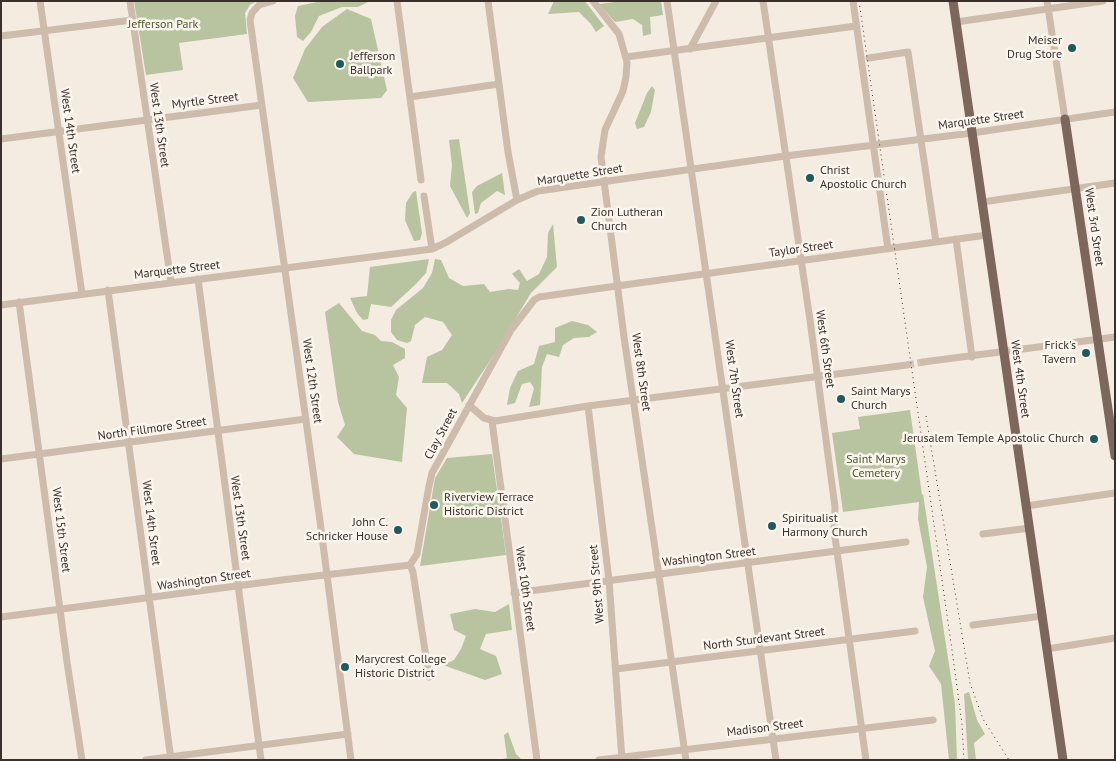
<!DOCTYPE html>
<html>
<head>
<meta charset="utf-8">
<style>
  body { margin:0 }
  #map { position:relative; width:1116px; height:761px; overflow:hidden; background:#f4ebe1; font-family:"PT Sans",sans-serif }
  canvas { display:block }
  .frame { position:absolute; inset:0; border:2px solid #3b302b; pointer-events:none }
</style>
</head>
<body>
<div id="map">
<canvas width="1116" height="761"></canvas>
<div class="frame"></div>
</div>
<script>
const ctx = document.querySelector('canvas').getContext('2d');
ctx.lineJoin = 'round';
function fillPath(path, color) { ctx.fillStyle = color; ctx.fill(path, 'evenodd'); }
const shape = rows => new Path2D(rows.map(r => 'M' + r).join(''));
function trace(path, color, width, dash) { ctx.strokeStyle = color; ctx.lineWidth = width; ctx.lineCap = dash ? 'butt' : 'round'; ctx.setLineDash(dash || []); ctx.stroke(path); }
function drawText(font, color, halo, rows, align = 'center') {
  ctx.font = font + ' "PT Sans",sans-serif'; ctx.lineWidth = 5; ctx.setLineDash([]); ctx.textBaseline = 'middle'; ctx.strokeStyle = halo; ctx.fillStyle = color; for (const [text, x, y, turn = 0] of rows) {
    ctx.save(); ctx.translate(x, y); ctx.rotate((+turn || 0) * Math.PI / 180); ctx.textAlign = isNaN(turn) ? turn : align; if (halo) ctx.strokeText(text, 0, 0); ctx.fillText(text, 0, 0); ctx.restore();
  }
}
fillPath(shape([
  [134,1,257,1,250,5,245,13,247,34,179,43,183,70,146,75],
  [322,1,370,1,358,7,342,7,319,16,311,32,303,41,297,37,295,16,298,6],
  [554,1,585,1,604,26,596,32,591,24,579,12,548,14],
  [622,1,661,1,663,15,650,17,651,34,643,36,642,25,633,19,615,22,599,4],
  [347,9,371,19,387,90,381,98,308,102,293,78,305,49,322,27],
  [652,86,655,90,651,112,644,127,637,129,635,123,647,93],
  [459,139,470,213,467,218,450,186,452,165,449,140],
  [502,173,505,195,497,191,481,203,478,213,475,214,472,192,477,186],
  [416,191,422,233,420,240,414,241,405,220,406,203,413,192],
  [553,224,557,267,531,293,491,359,462,403,459,394,447,383,422,383,427,357,442,350,452,335,443,322,425,317,415,325,411,341,407,343,397,340,391,332,391,320,396,310,423,288,432,273,435,259,441,260,449,278,463,286,484,284,490,292,509,289,518,290,520,283,512,274,519,269,527,281,539,274,547,257,548,233],
  [429,259,426,273,416,284,391,307,371,304,368,319,363,320,357,313,350,298,367,296,370,267],
  [339,303,362,331,375,335,381,341,392,342,405,349,405,358,393,365,399,377,396,395,407,408,402,462,354,454,337,437,345,425,338,402,325,312],
  [572,321,588,325,597,332,589,337,574,338,563,345,559,357,547,354,542,367,540,405,529,407,534,388,530,382,522,384,515,403,507,405,510,388,518,371,534,364,539,346,555,342,555,328],
  [910,410,922,495,923,494,955,704,957,760,949,760,941,684,929,666,935,651,923,597,927,567,918,519,919,502,843,512,832,433,860,429,858,417],
  [492,454,506,555,420,566,435,478,447,458],
  [509,604,512,630,486,634,480,649,496,656,502,674,485,680,443,665,454,660,461,649,466,636,454,630,450,614,475,609,495,612],
  [969,692,977,720,985,734,974,743,976,760,968,760,964,694],
  [508,732,516,754,522,760,498,760,507,758,504,735]
]), '#b8c4a0');
trace(shape([
  [907,365,923,362]
]), '#cfc6bd', 7, [7, 3.5]);
trace(shape([
  [40,1,82,294],
  [130,1,171,282],
  [273,1,259,5,252,13,250,20,320,521,351,760],
  [397,1,421,180],
  [488,1,508,152,517,200],
  [593,1,619,34,627,62,626,77,623,91,605,130,601,157,624,337,686,760],
  [667,1,776,760],
  [763,1,810,320,835,507,834,530,866,760],
  [853,1,888,249],
  [1047,1,1065,119],
  [956,22,1103,1],
  [1,36,133,20],
  [690,49,716,1],
  [626,57,856,26],
  [869,58,908,52,936,242],
  [410,97,499,84],
  [1,139,262,105],
  [424,196,432,249],
  [982,202,1115,183],
  [956,239,972,357],
  [198,279,261,760],
  [108,290,171,760],
  [19,302,67,662,82,760],
  [1,305,432,249,445,243,517,200,538,191,785,156,972,133,1115,112],
  [923,362,1115,337],
  [469,405,484,418,495,421,588,406,907,365],
  [588,406,609,580,622,760],
  [492,421,537,760],
  [1,459,306,419],
  [1026,506,1115,493],
  [983,534,1030,528],
  [410,565,417,554,429,486,432,473,511,330,534,300,539,297,595,289,987,235],
  [410,565,413,572,429,677],
  [514,593,906,542],
  [1,617,282,580,410,565],
  [973,625,1042,616],
  [1047,649,1115,638],
  [616,669,915,631],
  [146,760,348,734],
  [599,760,933,720]
]), '#cdbbac', 7);
trace(shape([
  [953,1,1063,760],
  [1065,119,1115,456]
]), '#7d675c', 9);
trace(shape([
  [859,1,952,650,962,724,964,760],
  [926,416,970,683,983,719,1009,760]
]), '#3b302b', 1, [1, 4]);
for (const [x, y, r, color] of [
  [1072,48,5,"#1f5a5e"],
  [340,64,5,"#1f5a5e"],
  [810,178,5,"#1f5a5e"],
  [581,220,5,"#1f5a5e"],
  [1086,353,5,"#1f5a5e"],
  [841,399,5,"#1f5a5e"],
  [1094,439,5,"#1f5a5e"],
  [434,505,5,"#1f5a5e"],
  [772,526,5,"#1f5a5e"],
  [398,530,5,"#1f5a5e"],
  [345,667,5,"#1f5a5e"]
]) { const dot = new Path2D(); dot.arc(x, y, r, 0, 2 * Math.PI); ctx.fillStyle = color; ctx.fill(dot); trace(dot, '#fbf5ee', 2); }
drawText('12px', '#4a5a2e', '#fbf5ee', [
  ["Jefferson Park",163,25],
  ["Saint Marys",876,460],
  ["Cemetery",876,474]
]);
drawText('12px', '#3b302b', '#fbf5ee', [
  ["Meiser",1062,41,"right"],
  ["Drug Store",1062,55,"right"],
  ["Jefferson",350,57],
  ["Ballpark",350,71],
  ["Christ",820,171],
  ["Apostolic Church",820,185],
  ["Zion Lutheran",591,213],
  ["Church",591,227],
  ["Frick's",1076,346,"right"],
  ["Tavern",1076,360,"right"],
  ["Saint Marys",851,392],
  ["Church",851,406],
  ["Jerusalem Temple Apostolic Church",1084,439,"right"],
  ["Riverview Terrace",444,498],
  ["Historic District",444,512],
  ["Spiritualist",782,519],
  ["Harmony Church",782,533],
  ["John C.",388,523,"right"],
  ["Schricker House",388,537,"right"],
  ["Marycrest College",355,660],
  ["Historic District",355,674]
], 'left');
drawText('12px', '#3b302b', '#fbf5ee', [
  ["Myrtle Street",205,101,-7],
  ["Marquette Street",981,120,-8],
  ["West 13th Street",159,125,82],
  ["West 14th Street",70,131,82],
  ["Marquette Street",580,175,-9],
  ["West 3rd Street",1094,227,82],
  ["Taylor Street",801,249,-8],
  ["Marquette Street",177,270,-7],
  ["West 6th Street",825,349,82],
  ["West 8th Street",641,372,82],
  ["West 7th Street",734,379,82],
  ["West 4th Street",1020,379,82],
  ["West 12th Street",312,381,82],
  ["North Fillmore Street",152,429,-8],
  ["Clay Street",441,434,-62],
  ["West 13th Street",240,518,82],
  ["West 14th Street",151,523,83],
  ["West 15th Street",61,530,83],
  ["Washington Street",709,557,-7],
  ["Washington Street",204,580,-8],
  ["West 9th Street",597,584,-95],
  ["West 10th Street",525,589,82],
  ["North Sturdevant Street",764,639,-7],
  ["Madison Street",765,728,-7]
]);
</script>
</body>
</html>
